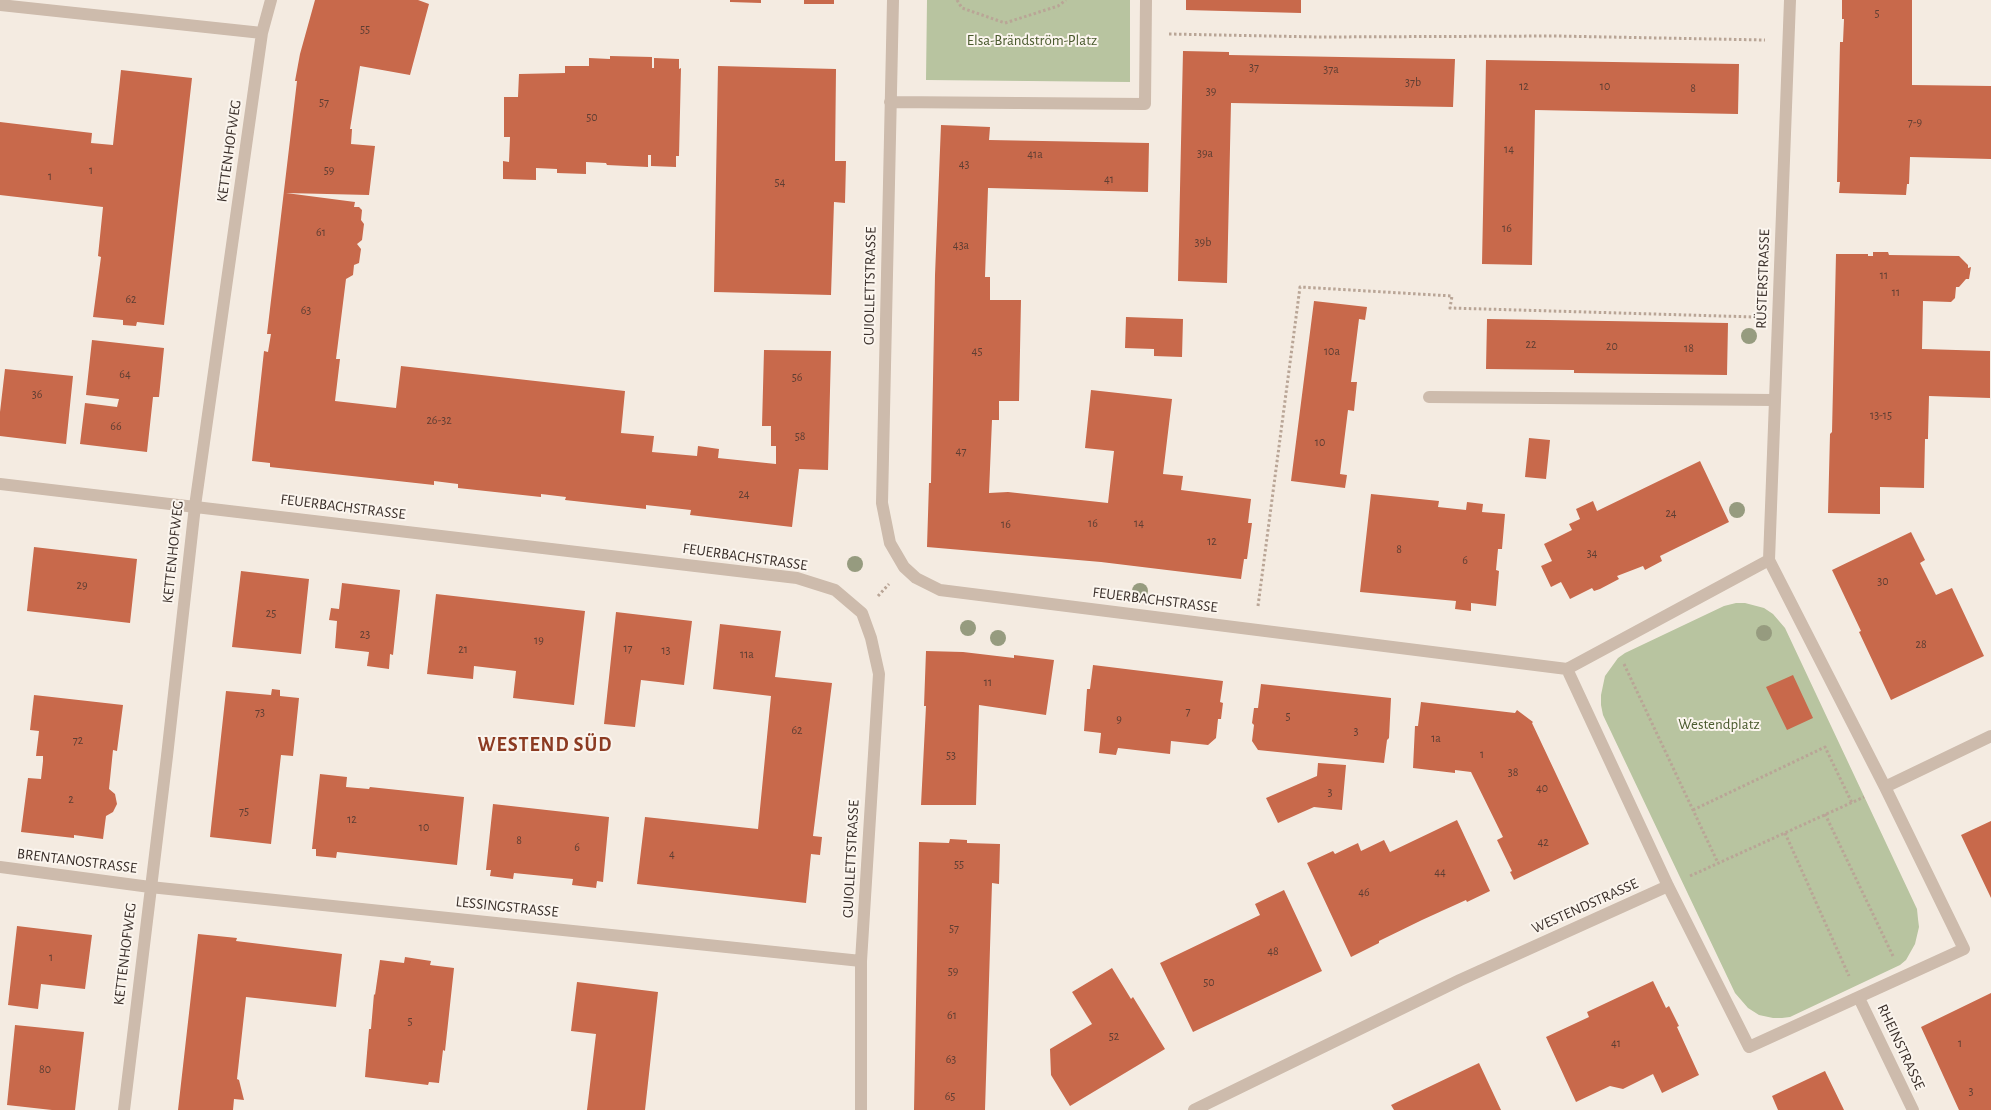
<!DOCTYPE html>
<html>
<head>
<meta charset="utf-8">
<style>
  body { margin:0 }
  canvas { display:block; background:#f4ebe1 }
</style>
</head>
<body>
<canvas width="1991" height="1110"></canvas>
<script>
const ctx = document.querySelector('canvas').getContext('2d');
ctx.lineJoin = 'round';
function fillPath(path, color) { ctx.fillStyle = color; ctx.fill(path, 'evenodd'); }
const shape = rows => new Path2D(rows.map(r => 'M' + r).join(''));
function trace(path, color, width, dash) { ctx.strokeStyle = color; ctx.lineWidth = width; ctx.lineCap = dash ? 'butt' : 'round'; ctx.setLineDash(dash || []); ctx.stroke(path); }
function drawText(font, color, halo, rows, align = 'center') {
  ctx.font = font + ' "Alegreya Sans",sans-serif'; ctx.lineWidth = 4; ctx.setLineDash([]); ctx.textBaseline = 'middle'; ctx.strokeStyle = halo; ctx.fillStyle = color; for (const [text, x, y, turn = 0] of rows) {
    ctx.save(); ctx.translate(x, y); ctx.rotate((+turn || 0) * Math.PI / 180); ctx.textAlign = isNaN(turn) ? turn : align; if (halo) ctx.strokeText(text, 0, 0); ctx.fillText(text, 0, 0); ctx.restore();
  }
}
fillPath(shape([
  [927,0,1130,0,1130,82,926,80],
  [1736,603,1745,603,1764,608,1773,614,1785,628,1917,909,1918,919,1919,927,1915,944,1906,960,1900,965,1790,1017,1782,1018,1773,1018,1759,1015,1748,1008,1735,993,1603,715,1601,705,1601,695,1605,676,1618,658,1625,653,1724,606]
]), '#b8c4a0');
fillPath(shape([
  [315,0,418,0,429,4,410,75,360,66,350,129,352,129,351,144,375,146,369,195,286,193,355,202,354,207,359,207,362,210,361,220,364,224,362,240,357,244,361,249,359,263,354,265,353,275,346,279,336,359,340,359,335,401,396,408,401,366,625,391,621,433,654,436,652,452,697,456,698,446,719,449,718,458,776,464,776,446,771,446,771,426,762,426,764,350,831,351,828,470,799,469,792,527,690,515,691,510,646,505,646,509,565,500,566,497,541,494,541,497,458,488,458,484,434,481,434,485,270,467,270,463,252,461,264,351,268,352,271,334,267,334,297,81,295,81,300,54],
  [730,0,761,0,761,3,730,2],
  [804,0,834,0,834,4,804,4],
  [1186,0,1301,0,1301,13,1186,10],
  [1842,0,1912,0,1912,85,1991,86,1991,159,1910,157,1909,184,1907,184,1906,195,1839,193,1840,182,1837,182,1840,42,1843,42,1844,19,1842,19],
  [1183,51,1229,52,1229,55,1455,59,1453,107,1231,103,1227,283,1178,281],
  [610,56,652,57,652,68,654,68,654,58,679,59,679,69,681,68,679,156,676,156,676,167,651,166,651,155,648,155,648,167,607,165,606,163,586,162,586,174,557,173,557,169,536,168,536,180,503,179,503,161,509,162,510,137,504,137,504,97,518,97,519,74,565,73,565,66,589,66,589,58,610,59],
  [1486,60,1739,64,1738,114,1535,110,1532,265,1482,264],
  [718,66,836,69,835,161,846,161,845,203,834,202,831,295,714,292],
  [121,70,192,78,164,325,137,322,136,326,123,325,123,320,93,317,101,257,98,256,103,207,0,195,0,122,92,133,91,143,113,145],
  [941,125,990,127,989,140,1149,143,1148,192,988,188,985,277,990,277,990,300,1021,300,1019,401,999,401,999,420,992,420,989,493,1008,492,1108,503,1114,451,1085,448,1091,390,1172,399,1163,474,1183,476,1181,490,1251,499,1248,523,1252,523,1247,559,1244,559,1241,579,1101,562,927,547,929,483,931,483,935,275],
  [1873,252,1888,252,1889,255,1959,256,1968,265,1968,268,1971,267,1969,279,1966,279,1959,287,1956,287,1955,298,1951,302,1923,301,1922,349,1990,351,1990,398,1929,396,1928,436,1928,439,1925,439,1924,488,1880,487,1880,514,1828,513,1830,434,1832,432,1836,254,1868,254,1868,256,1873,256],
  [1314,301,1367,307,1365,320,1359,319,1351,382,1357,382,1354,411,1348,410,1340,474,1347,475,1345,488,1291,481],
  [1126,317,1183,319,1182,357,1154,356,1154,349,1125,348],
  [1487,319,1728,323,1727,375,1574,373,1574,370,1486,369],
  [92,340,164,348,159,397,153,397,147,452,80,444,85,403,117,407,119,399,86,395],
  [5,369,73,376,66,444,0,436,0,412],
  [1529,438,1550,440,1546,479,1525,477],
  [1700,461,1729,522,1660,556,1662,561,1645,570,1643,566,1617,576,1619,579,1600,589,1594,591,1592,588,1570,599,1561,582,1551,587,1541,566,1552,561,1544,544,1572,530,1569,524,1580,519,1576,509,1593,501,1597,511],
  [1371,494,1439,501,1438,507,1466,510,1467,502,1483,504,1482,512,1505,514,1502,549,1498,549,1496,570,1499,571,1496,606,1471,603,1471,611,1455,609,1456,601,1360,592],
  [1911,532,1925,560,1920,563,1936,595,1952,588,1984,656,1891,700,1859,632,1861,631,1832,570],
  [34,547,137,559,130,623,27,611],
  [241,571,309,579,301,654,232,647],
  [342,583,400,590,393,655,390,654,389,669,367,666,369,652,335,648,337,621,329,620,331,608,339,609],
  [436,594,585,611,574,705,513,698,516,671,474,666,473,679,427,674],
  [616,612,692,621,684,685,641,680,635,727,604,724],
  [720,624,781,631,775,677,832,683,813,836,822,837,820,855,811,854,806,903,637,884,645,817,758,829,771,696,713,689],
  [926,651,963,652,1014,658,1014,655,1054,660,1046,715,979,705,976,805,921,805,926,706,924,706],
  [1093,665,1223,681,1220,702,1223,703,1221,719,1218,719,1216,738,1208,745,1171,741,1170,754,1118,748,1116,755,1099,753,1101,733,1084,731,1087,689,1090,689],
  [1793,675,1813,718,1787,730,1766,687],
  [1261,684,1391,698,1389,738,1387,740,1384,763,1258,750,1252,741,1254,725,1252,723,1254,708,1258,708],
  [272,689,280,690,280,696,299,698,293,756,281,755,271,844,210,837,226,691,271,695],
  [34,695,123,705,117,751,113,750,109,789,115,794,117,804,113,812,106,816,103,839,74,835,74,838,21,832,28,778,41,779,43,761,43,756,36,756,39,731,30,730],
  [1421,702,1515,713,1517,710,1533,722,1532,723,1589,844,1514,880,1510,872,1512,871,1497,840,1503,837,1471,772,1455,770,1455,773,1413,768,1415,726,1418,726],
  [1318,763,1346,765,1342,810,1314,807,1278,823,1266,798,1317,776],
  [320,774,347,777,346,787,369,789,370,787,464,797,457,865,337,852,336,858,316,856,316,849,312,849],
  [493,804,609,817,603,882,597,881,596,888,572,885,573,879,514,873,513,879,490,876,491,870,486,870],
  [1457,820,1490,891,1467,902,1466,900,1422,920,1379,941,1379,943,1351,957,1307,863,1333,851,1335,854,1358,843,1361,851,1384,840,1390,852],
  [1991,821,1991,898,1961,835],
  [950,839,967,840,967,843,1000,844,999,884,992,883,985,1110,914,1110,919,842,949,843],
  [1284,890,1322,971,1193,1032,1160,963,1260,915,1255,904],
  [17,926,92,935,85,989,41,984,38,1009,8,1005],
  [198,934,237,938,236,941,342,954,336,1007,246,997,237,1079,239,1080,244,1100,234,1099,233,1110,178,1110],
  [405,957,431,961,430,965,454,968,445,1051,443,1050,439,1083,429,1082,428,1085,365,1077,369,1029,371,1029,374,994,375,995,380,960,404,963],
  [1112,968,1131,999,1133,997,1165,1049,1070,1106,1051,1075,1050,1049,1092,1024,1072,992],
  [1653,981,1666,1008,1669,1006,1679,1026,1677,1027,1699,1075,1662,1093,1653,1074,1623,1089,1610,1086,1576,1102,1546,1037,1589,1017,1587,1012],
  [577,982,658,992,645,1110,587,1110,596,1034,571,1031],
  [1991,993,1991,1110,1959,1110,1921,1027],
  [15,1025,84,1032,75,1110,52,1110,7,1105],
  [1479,1063,1501,1110,1394,1110,1391,1105],
  [1825,1071,1844,1110,1778,1110,1772,1096]
]), '#c8694b');
trace(shape([
  [957,0,962,8,1005,23,1058,6,1066,0],
  [1169,34,1320,37,1555,36,1765,40],
  [878,596,889,584],
  [1258,606,1300,287,1452,296,1450,308,1755,317],
  [1624,664,1718,863],
  [1693,810,1825,747,1852,803],
  [1825,814,1893,956],
  [1785,833,1849,976],
  [1690,876,1864,797]
]), '#b9a596', 3, [2.5, 2.5]);
trace(shape([
  [1429,397,1774,400]
]), '#cdbbac', 12);
trace(shape([
  [893,0,882,503,890,543,904,567,916,578,940,590,1567,669],
  [0,5,262,33],
  [890,102,1145,104,1146,0],
  [0,484,797,578,835,590,862,613,871,638,879,674,861,961,861,1110],
  [1567,669,1668,886,1749,1047,1964,949,1885,787,1769,560,1790,0],
  [1567,669,1769,560],
  [1885,787,1991,736],
  [0,867,150,887,861,961],
  [1859,998,1913,1110],
  [124,1110,167,756,195,506,262,33,271,0],
  [1194,1110,1460,980,1668,886]
]), '#cdbbac', 12);
ctx.fillStyle = '#969b7f';
for (const [x, y] of [
  [1749,336],
  [1737,510],
  [855,564],
  [1140,591],
  [968,628],
  [1764,633],
  [998,638]
]) { ctx.beginPath(); ctx.arc(x, y, 8, 0, 2 * Math.PI); ctx.fill(); }
drawText('12px', '#5e3e33', null, [
  ["5",1877,13],
  ["55",365,29],
  ["37",1254,67],
  ["37a",1331,69],
  ["37b",1413,82],
  ["12",1524,86],
  ["10",1605,86],
  ["8",1693,88],
  ["39",1211,91],
  ["57",324,102],
  ["50",592,117],
  ["7-9",1915,122],
  ["14",1509,149],
  ["39a",1205,153],
  ["41a",1035,154],
  ["43",964,164],
  ["1",91,170],
  ["59",329,170],
  ["1",50,176],
  ["41",1109,179],
  ["54",780,182],
  ["16",1507,228],
  ["61",321,232],
  ["39b",1203,242],
  ["43a",961,245],
  ["11",1884,275],
  ["11",1896,292],
  ["62",131,299],
  ["63",306,310],
  ["22",1531,344],
  ["20",1612,346],
  ["18",1689,348],
  ["45",977,351],
  ["10a",1332,351],
  ["64",125,374],
  ["56",797,377],
  ["36",37,394],
  ["13-15",1881,415],
  ["26-32",439,420],
  ["66",116,426],
  ["58",800,436],
  ["10",1320,442],
  ["47",961,451],
  ["24",744,494],
  ["24",1671,513],
  ["16",1093,523],
  ["14",1139,523],
  ["16",1006,524],
  ["12",1212,541],
  ["8",1399,549],
  ["34",1592,553],
  ["6",1465,560],
  ["30",1883,581],
  ["29",82,585],
  ["25",271,613],
  ["23",365,634],
  ["19",539,640],
  ["28",1921,644],
  ["17",628,648],
  ["21",463,649],
  ["13",666,650],
  ["11a",747,654],
  ["11",988,682],
  ["7",1188,711],
  ["73",260,712],
  ["5",1288,716],
  ["9",1119,719],
  ["62",797,730],
  ["3",1356,731],
  ["1a",1436,738],
  ["72",78,740],
  ["1",1482,754],
  ["53",951,755],
  ["38",1513,772],
  ["40",1542,788],
  ["3",1330,792],
  ["2",71,799],
  ["75",244,811],
  ["12",352,819],
  ["10",424,827],
  ["8",519,840],
  ["42",1543,842],
  ["6",577,847],
  ["4",672,854],
  ["55",959,864],
  ["44",1440,872],
  ["46",1364,892],
  ["57",954,928],
  ["48",1273,951],
  ["1",51,957],
  ["59",953,971],
  ["50",1209,982],
  ["61",952,1015],
  ["5",410,1021],
  ["52",1114,1036],
  ["41",1616,1043],
  ["1",1960,1043],
  ["63",951,1059],
  ["80",45,1069],
  ["3",1971,1091],
  ["65",950,1096]
]);
drawText('15px', '#4a5a2e', '#fbf5ee', [
  ["Elsa-Brändström-Platz",1032,40],
  ["Westendplatz",1719,724]
]);
drawText('15px', '#3b302b', '#fbf5ee', [
  ["KETTENHOFWEG",229,151,-82],
  ["RÜSTERSTRASSE",1763,279,-88],
  ["GUIOLLETTSTRASSE",870,286,-89],
  ["FEUERBACHSTRASSE",343,507,7],
  ["KETTENHOFWEG",173,552,-84],
  ["FEUERBACHSTRASSE",745,557,8],
  ["FEUERBACHSTRASSE",1155,600,7],
  ["GUIOLLETTSTRASSE",851,859,-87],
  ["BRENTANOSTRASSE",77,861,7],
  ["WESTENDSTRASSE",1585,906,-24],
  ["LESSINGSTRASSE",507,907,6],
  ["KETTENHOFWEG",125,954,-83],
  ["RHEINSTRASSE",1901,1047,65]
]);
ctx.letterSpacing = '1px';
drawText('bold 20px', '#8c3b22', '#fbf5ee', [
  ["WESTEND SÜD",545,745]
]);
ctx.letterSpacing = '0px';
</script>
</body>
</html>
